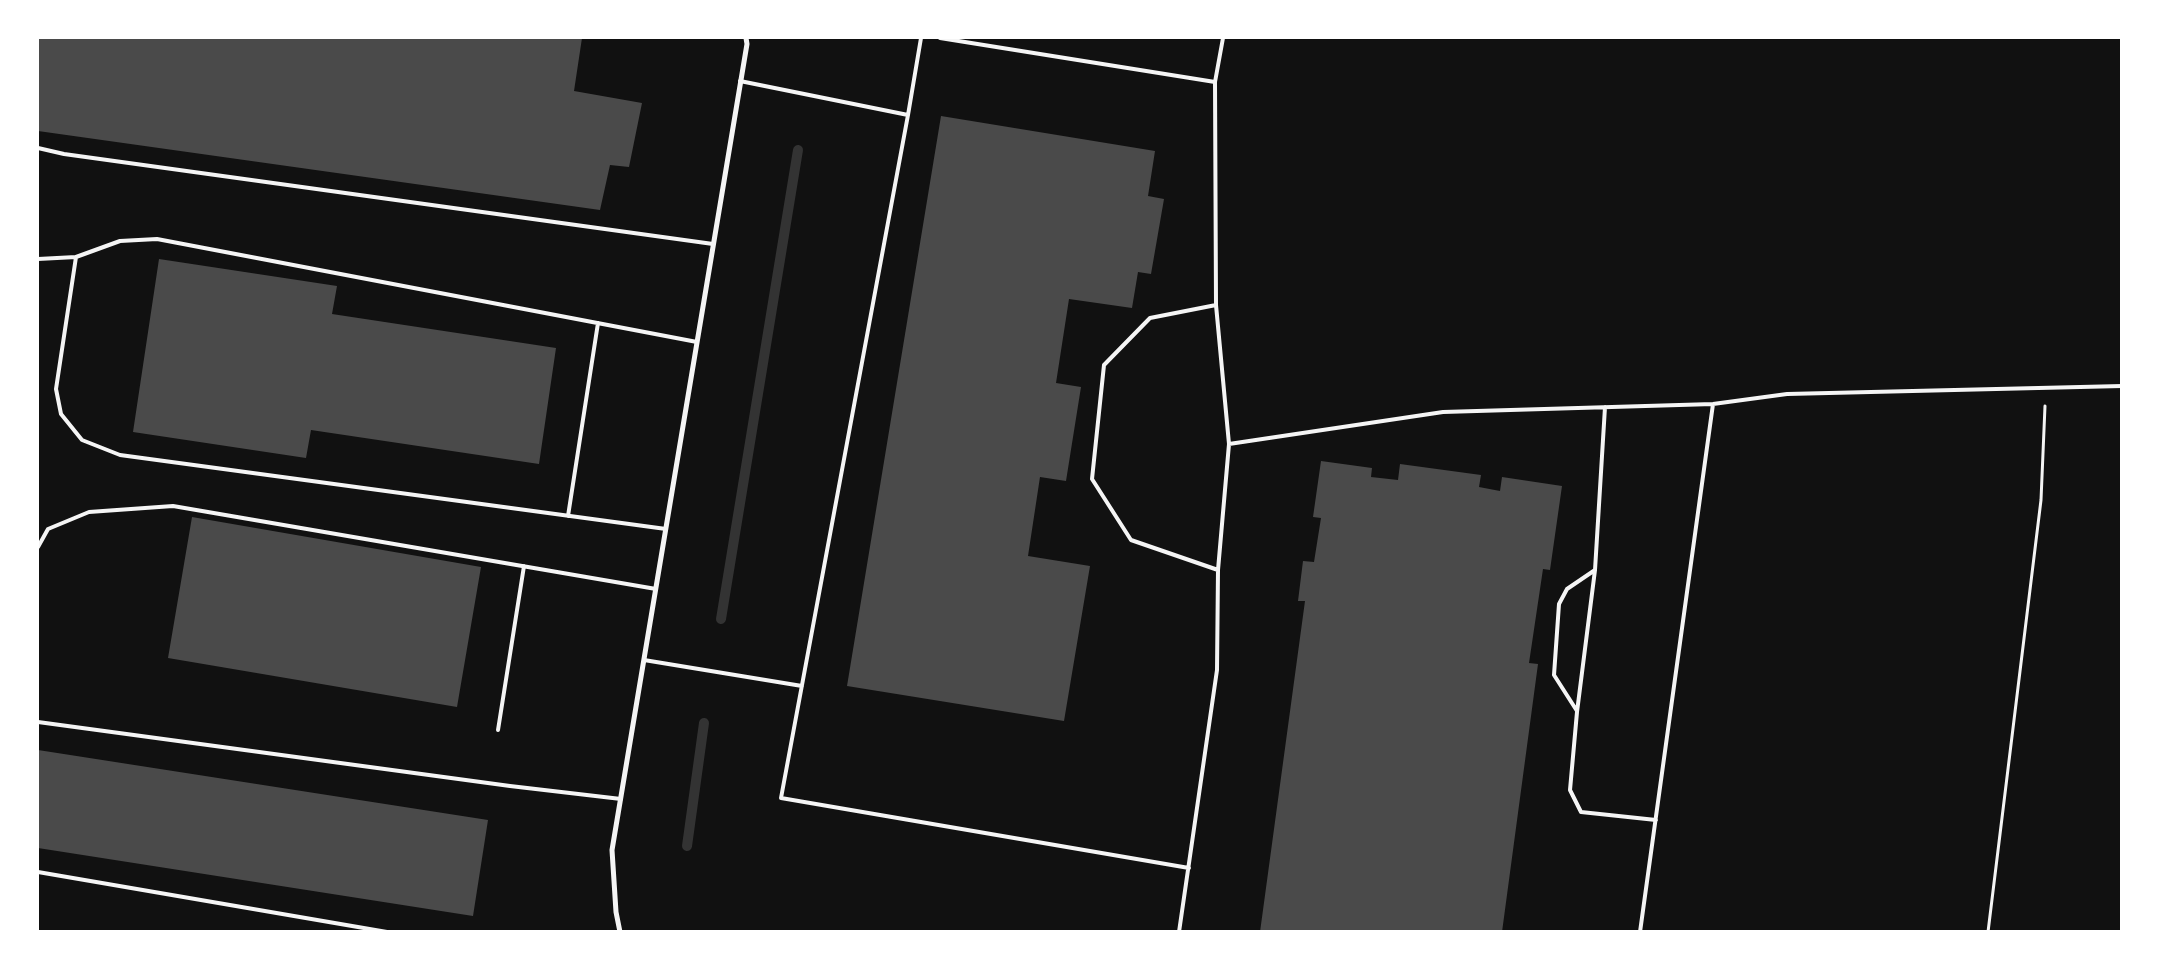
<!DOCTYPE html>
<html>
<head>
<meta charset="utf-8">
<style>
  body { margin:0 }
  #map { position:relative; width:2159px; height:969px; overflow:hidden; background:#111; font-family:Merriweather,serif }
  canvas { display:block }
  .frame { position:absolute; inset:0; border:39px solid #fff; pointer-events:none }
</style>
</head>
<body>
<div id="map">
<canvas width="2159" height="969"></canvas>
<div class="frame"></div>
</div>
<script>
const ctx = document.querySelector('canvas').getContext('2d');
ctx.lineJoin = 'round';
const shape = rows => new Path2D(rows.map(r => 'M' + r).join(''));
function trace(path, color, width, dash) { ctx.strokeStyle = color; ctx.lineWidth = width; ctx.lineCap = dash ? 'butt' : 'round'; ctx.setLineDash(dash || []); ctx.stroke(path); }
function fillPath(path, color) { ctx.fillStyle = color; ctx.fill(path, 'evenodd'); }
trace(shape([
  [721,619,798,150],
  [687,846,704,723]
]), '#333', 10);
fillPath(shape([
  [38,38,582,38,574,91,642,103,629,167,610,165,600,210,38,131],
  [941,116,1155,151,1148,196,1164,199,1151,274,1138,272,1132,308,1069,299,1056,383,1081,387,1066,481,1040,477,1028,556,1090,566,1064,721,847,686],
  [159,259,337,286,332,314,556,348,539,464,311,430,306,458,133,432],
  [1321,461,1372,468,1371,477,1398,480,1400,464,1481,475,1479,487,1500,491,1502,477,1562,486,1550,570,1543,569,1529,663,1538,664,1502,932,1260,932,1305,601,1298,601,1303,561,1314,562,1321,518,1313,517],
  [192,517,481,567,457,707,168,658],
  [38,750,488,820,473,916,38,848]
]), '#4a4a4a');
trace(shape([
  [1988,932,2041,500,2045,406]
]), '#f5f5f5', 3);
trace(shape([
  [940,38,1215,82],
  [740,81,908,115,921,38],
  [908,115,781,798,1189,868],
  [38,148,64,154,713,244],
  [38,259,76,257],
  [1216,305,1150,318,1104,365,1092,479,1131,540,1218,570],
  [1605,407,1595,570,1577,712,1570,790,1581,812,1656,820],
  [1229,444,1443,412,1713,404,1787,394,2122,386],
  [568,516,598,323],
  [666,529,120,455,82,440,61,414,56,389,76,257,120,241,157,239,697,342],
  [38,547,48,529,89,512,173,506,656,589],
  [644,660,802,686],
  [1577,711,1554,675,1559,604,1567,589,1595,570],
  [38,722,510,786,621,799],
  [498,730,524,566],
  [38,872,387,932],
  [1179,932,1217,670,1218,570,1229,444,1216,305,1215,82,1223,38],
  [1640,932,1713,404]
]), '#f5f5f5', 4);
trace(shape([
  [620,932,616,912,612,850,747,44,746,38]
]), '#f5f5f5', 5);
</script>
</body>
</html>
